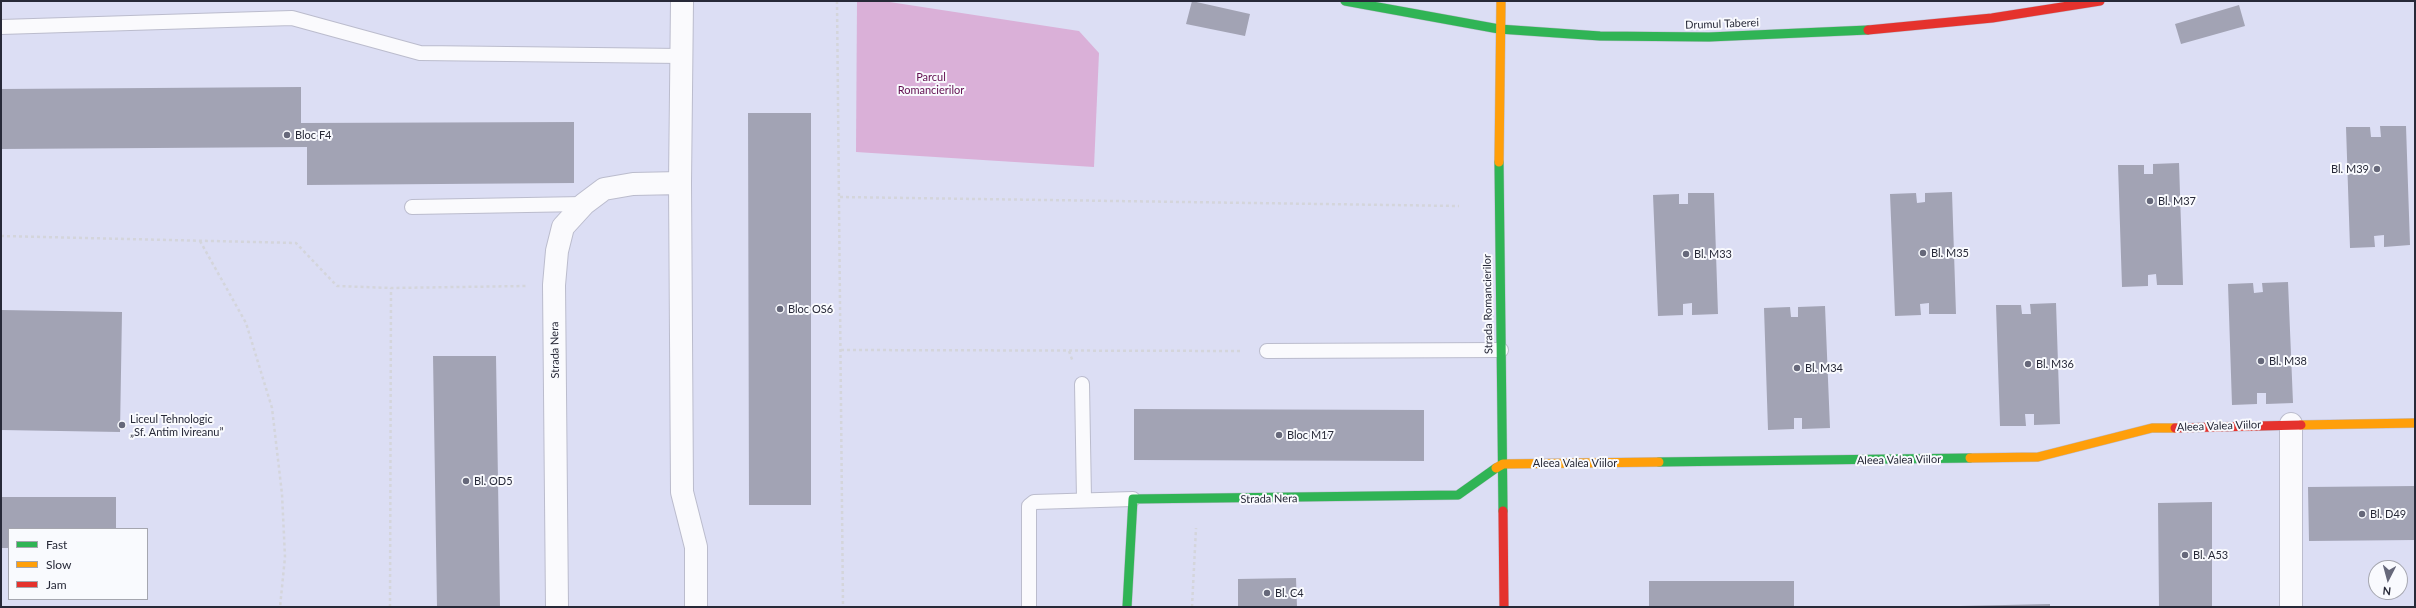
<!DOCTYPE html>
<html>
<head>
<meta charset="utf-8">
<style>
  body { margin:0 }
  #map { position:relative; width:2416px; height:608px; overflow:hidden; background:#dcdef4; font-family:Lato,sans-serif }
  canvas { display:block }
  .frame { position:absolute; inset:0; border:2px solid #272938; pointer-events:none }
  .legend { position:absolute; left:8px; top:528px; width:140px; height:72px; box-sizing:border-box; background:#f9fafe; border:1px solid #a5a6af; margin:0; padding:5px 7px; list-style:none; font-size:12px; color:#272938 }
  .legend li { display:flex; align-items:center; gap:8px; height:20px }
  .legend b { width:20px; border:1px solid #a5a6af }
  .north { position:absolute; left:2368px; top:560px; width:40px; height:40px; box-sizing:border-box; background:#f9fafe; border:1px solid #a5a6af; border-radius:50%; rotate:186deg; font-size:11px; font-weight:700; line-height:16px; text-align:center; color:#272938 }
  .north::after { content:''; display:block; margin:auto; width:14px; height:18px; background:#66687a; clip-path:polygon(50% 0,100% 100%,50% 72%,0 100%) }
</style>
</head>
<body>
<div id="map">
<canvas width="2416" height="608"></canvas>
<div class="frame"></div>
<ul class="legend">
<li><b style="height:5px;background:#30b455"></b>Fast</li>
<li><b style="height:5px;background:#ff9f0a"></b>Slow</li>
<li><b style="height:5px;background:#e5322d"></b>Jam</li>
</ul>
<div class="north">N</div>
</div>
<script>
const ctx = document.querySelector('canvas').getContext('2d');
ctx.lineJoin = 'round';
function fillPath(path, color) { ctx.fillStyle = color; ctx.fill(path, 'evenodd'); }
const shape = rows => new Path2D(rows.map(r => 'M' + r).join(''));
function trace(path, color, width, dash) { ctx.strokeStyle = color; ctx.lineWidth = width; ctx.lineCap = dash ? 'butt' : 'round'; ctx.setLineDash(dash || []); ctx.stroke(path); }
function drawText(font, color, halo, rows, align = 'center') {
  ctx.font = font + ' Lato,sans-serif'; ctx.lineWidth = 4; ctx.setLineDash([]); ctx.textBaseline = 'middle'; ctx.strokeStyle = halo; ctx.fillStyle = color; for (const [text, x, y, turn = 0] of rows) {
    ctx.save(); ctx.translate(x, y); ctx.rotate((+turn || 0) * Math.PI / 180); ctx.textAlign = isNaN(turn) ? turn : align; if (halo) ctx.strokeText(text, 0, 0); ctx.fillText(text, 0, 0); ctx.restore();
  }
}
fillPath(shape([
  [857,1,883,1,1079,31,1099,53,1094,167,856,152]
]), '#dab0d8');
fillPath(shape([
  [1192,1,1250,14,1245,36,1186,24],
  [2239,5,2245,26,2181,44,2175,24],
  [301,87,301,123,574,122,574,183,307,185,307,147,1,149,1,89],
  [748,113,811,113,811,505,749,505],
  [2380,126,2406,126,2410,245,2384,247,2384,235,2374,236,2375,247,2350,248,2346,127,2370,127,2371,137,2381,137],
  [2179,163,2183,285,2157,285,2156,274,2148,275,2148,286,2122,287,2118,165,2144,165,2144,174,2153,174,2153,164],
  [1952,192,1956,314,1929,314,1929,303,1920,304,1921,315,1895,316,1890,194,1916,193,1917,203,1925,202,1925,193],
  [1688,193,1714,193,1718,314,1692,315,1692,303,1683,304,1683,315,1658,316,1653,195,1679,194,1679,204,1688,204],
  [2288,282,2293,403,2266,404,2266,393,2257,393,2257,404,2232,405,2228,284,2253,283,2254,293,2263,292,2262,283],
  [2056,303,2060,424,2034,425,2034,414,2025,414,2026,426,2000,426,1996,305,2021,305,2022,314,2031,314,2030,304],
  [1825,306,1830,428,1802,429,1802,418,1794,418,1794,429,1768,430,1764,308,1790,307,1791,317,1798,317,1798,307],
  [1,310,122,312,120,432,1,430],
  [433,356,496,356,500,607,437,607],
  [1134,409,1424,410,1424,461,1134,460],
  [2415,486,2415,540,2309,541,2308,487],
  [1,497,116,497,116,529,9,529,9,548,1,548],
  [2212,502,2212,607,2159,607,2158,503],
  [1296,578,1297,607,1238,607,1238,579],
  [1649,581,1794,581,1794,607,1649,607],
  [2050,604,2050,607,1960,607,1960,606]
]), '#a2a3b4');
const lane = shape([
  [1,27,292,18,420,53,681,56],
  [412,207,584,204],
  [1267,351,1501,350],
  [1082,384,1084,499],
  [1029,607,1029,506,1034,502,1133,499]
]);
const street = shape([
  [682,1,680,183,682,492,696,547,696,607],
  [557,607,554,285,557,251,563,227,584,204,604,189,633,184,680,183],
  [2291,607,2291,424]
]);
const fast = shape([
  [1345,1,1499,29,1600,36,1709,37,1868,30],
  [1499,162,1503,511],
  [1659,462,1970,458],
  [1127,607,1133,499,1458,495,1496,468]
]);
const slow = shape([
  [1499,162,1501,1],
  [2301,425,2415,423],
  [1970,458,2038,457,2152,428,2175,428],
  [1496,468,1503,464,1659,462]
]);
const jam = shape([
  [1868,30,1992,18,2100,1],
  [2175,428,2301,425],
  [1503,511,1504,607]
]);
trace(lane, '#bbbccd', 16);
trace(street, '#bbbccd', 24);
trace(fast, '#bbbccd', 10);
trace(slow, '#bbbccd', 10);
trace(jam, '#bbbccd', 10);
trace(shape([
  [837,1,843,607],
  [840,197,1459,206],
  [1,236,296,243,337,286,391,288,526,286],
  [200,241,246,323,272,408,282,494,285,557,280,607],
  [841,350,1243,351],
  [1069,351,1073,362],
  [390,607,391,288],
  [1192,607,1196,528]
]), '#d4d5db', 2.5, [3, 3]);
trace(lane, '#fafafd', 14);
trace(street, '#fafafd', 22);
trace(fast, '#30b455', 9);
trace(slow, '#ff9f0a', 9);
trace(jam, '#e5322d', 9);
for (const [x, y, r, color] of [
  [287,135,4,"#66687a"],
  [2377,169,4,"#66687a"],
  [2150,201,4,"#66687a"],
  [1923,253,4,"#66687a"],
  [1686,254,4,"#66687a"],
  [780,309,4,"#66687a"],
  [2261,361,4,"#66687a"],
  [2028,364,4,"#66687a"],
  [1797,368,4,"#66687a"],
  [122,425,4,"#66687a"],
  [1279,435,4,"#66687a"],
  [466,481,4,"#66687a"],
  [2362,514,4,"#66687a"],
  [2185,555,4,"#66687a"],
  [1267,593,4,"#66687a"]
]) { const dot = new Path2D(); dot.arc(x, y, r, 0, 2 * Math.PI); ctx.fillStyle = color; ctx.fill(dot); trace(dot, '#f9fafe', 1.5); }
drawText('11px', '#272938', '#f9fafe', [
  ["Drumul Taberei",1722,24,-2],
  ["Strada Romancierilor",1488,304,-91],
  ["Strada Nera",555,350,-91],
  ["Aleea Valea Viilor",2219,426,-2],
  ["Aleea Valea Viilor",1899,460,-1],
  ["Aleea Valea Viilor",1575,463],
  ["Strada Nera",1269,499,-1]
]);
drawText('11px', '#610e4f', '#f9fafe', [
  ["Parcul",931,77],
  ["Romancierilor",931,90]
]);
drawText('11px', '#272938', '#f9fafe', [
  ["Bloc F4",295,135],
  ["Bl. M39",2369,169,"right"],
  ["Bl. M37",2158,201],
  ["Bl. M35",1931,253],
  ["Bl. M33",1694,254],
  ["Bloc OS6",788,309],
  ["Bl. M38",2269,361],
  ["Bl. M36",2036,364],
  ["Bl. M34",1805,368],
  ["Liceul Tehnologic",130,419],
  ["„Sf. Antim Ivireanu”",130,432],
  ["Bloc M17",1287,435],
  ["Bl. OD5",474,481],
  ["Bl. D49",2370,514],
  ["Bl. A53",2193,555],
  ["Bl. C4",1275,593]
], 'left');
</script>
</body>
</html>
